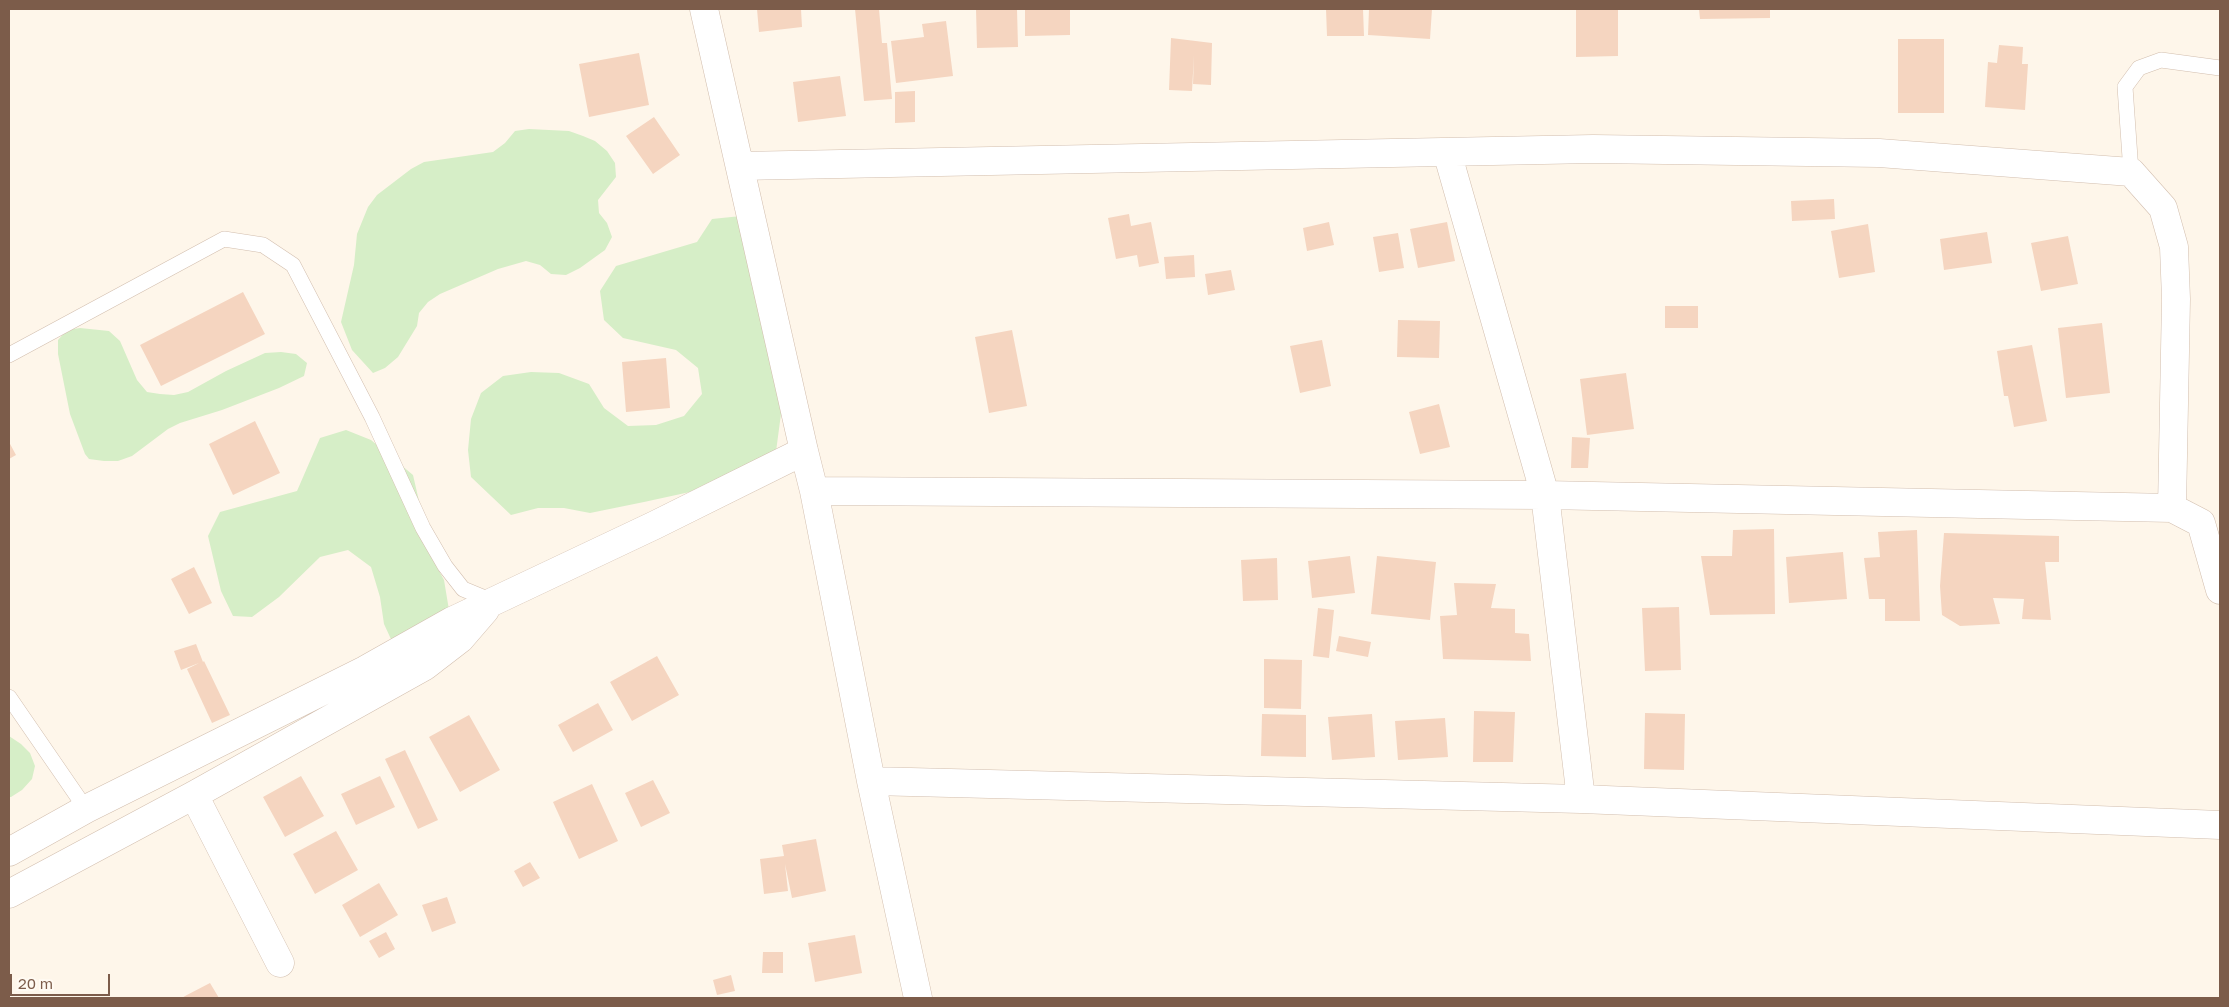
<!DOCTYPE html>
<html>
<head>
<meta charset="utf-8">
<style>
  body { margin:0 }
  #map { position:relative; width:2229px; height:1007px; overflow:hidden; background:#fef6ea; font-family:"Golos Text",sans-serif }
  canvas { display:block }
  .frame { position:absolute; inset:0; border:10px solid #7c5c4a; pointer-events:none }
  .scale { position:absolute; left:10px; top:974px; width:100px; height:22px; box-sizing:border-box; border:2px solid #7c5c4a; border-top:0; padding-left:6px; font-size:15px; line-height:18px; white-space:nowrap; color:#7c5c4a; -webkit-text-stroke:4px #fffaf2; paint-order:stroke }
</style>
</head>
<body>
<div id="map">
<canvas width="2229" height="1007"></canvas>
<div class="frame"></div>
<div class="scale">20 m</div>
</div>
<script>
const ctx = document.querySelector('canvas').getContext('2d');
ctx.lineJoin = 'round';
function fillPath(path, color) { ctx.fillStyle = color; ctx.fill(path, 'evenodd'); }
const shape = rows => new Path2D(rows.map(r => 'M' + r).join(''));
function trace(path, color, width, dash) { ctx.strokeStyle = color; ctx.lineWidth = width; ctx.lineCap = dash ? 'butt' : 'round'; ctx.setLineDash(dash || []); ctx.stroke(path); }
fillPath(shape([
  [529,129,569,131,583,136,595,141,607,151,615,163,616,177,598,200,599,213,607,223,612,237,605,250,580,268,566,275,551,274,540,265,526,261,498,269,440,294,428,302,419,313,417,326,398,357,385,368,373,373,352,350,341,322,354,265,357,234,368,207,377,195,411,169,424,162,493,152,505,143,515,131],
  [741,216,782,383,781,414,775,459,699,490,644,502,590,513,564,508,538,508,511,515,471,477,468,450,471,419,481,393,503,376,531,372,559,373,589,384,604,408,628,426,656,425,684,416,702,394,698,368,676,350,623,338,604,320,600,291,616,266,697,242,712,219],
  [80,328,109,331,120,341,137,380,147,392,160,394,174,395,188,392,226,371,265,353,281,352,296,354,307,363,304,376,279,388,222,410,180,423,168,429,132,456,118,461,104,461,89,459,85,454,70,414,58,354,58,340,67,330],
  [346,430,371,440,413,475,419,501,420,530,431,556,444,580,449,610,396,650,384,624,380,597,371,567,348,550,320,557,279,597,252,617,233,616,221,591,208,536,220,512,297,491,320,438],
  [9,736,21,744,30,753,35,766,32,779,22,790,11,797,9,797]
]), '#d6eec7');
fillPath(shape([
  [757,9,801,9,802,27,759,32],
  [855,9,879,9,882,43,887,43,892,99,864,101],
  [976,9,1017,9,1018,47,977,48],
  [1025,9,1070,9,1070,35,1025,36],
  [1326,9,1363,9,1364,36,1327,36],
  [1369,9,1432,9,1430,39,1368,35],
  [1576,9,1618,9,1618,56,1576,57],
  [1699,9,1770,9,1770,18,1700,19],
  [946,21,953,76,896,83,891,41,924,37,922,24],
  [1171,38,1212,43,1211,85,1193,84,1194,55,1192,91,1169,90],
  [1898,39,1944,39,1944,113,1898,113],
  [1999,45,2023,47,2022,64,2028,64,2025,110,1985,107,1988,62,1997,63],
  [639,53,649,105,589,117,579,64],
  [840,76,846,116,798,122,793,82],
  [915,91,915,122,895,123,895,92],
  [654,117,680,155,653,174,626,136],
  [1834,199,1835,219,1792,221,1791,201],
  [1129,214,1131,226,1151,222,1159,263,1139,267,1137,255,1116,259,1108,218],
  [1329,222,1334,245,1307,251,1303,228],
  [1447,222,1455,261,1418,268,1410,229],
  [1868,224,1875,272,1839,278,1831,231],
  [1987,232,1992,263,1944,270,1940,239],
  [1398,233,1404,268,1379,272,1373,237],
  [2068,236,2078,284,2041,291,2031,243],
  [1194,255,1195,277,1166,279,1164,257],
  [1231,270,1235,290,1208,295,1205,274],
  [243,292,265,334,161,386,140,345],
  [1665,306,1698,306,1698,328,1665,328],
  [1398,320,1440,321,1439,358,1397,357],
  [2102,323,2110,393,2066,398,2058,328],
  [1012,330,1027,406,989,413,975,337],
  [1322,340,1331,386,1300,393,1290,346],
  [2032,345,2047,421,2014,427,2008,396,2004,396,1997,351],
  [666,358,670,408,626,412,622,362],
  [1626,373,1634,429,1587,435,1580,379],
  [1439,404,1450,447,1420,454,1409,412],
  [255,421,280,473,233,495,209,444],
  [1572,437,1590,438,1588,468,1571,468],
  [9,442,16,455,9,459],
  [1774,529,1775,614,1710,615,1701,556,1732,556,1733,530],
  [1917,530,1920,621,1885,621,1885,599,1869,599,1864,558,1880,557,1878,532],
  [1944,533,2059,536,2059,562,2045,562,2051,620,2022,619,2024,599,1993,598,2000,624,1960,626,1942,615,1940,586],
  [1843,552,1847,599,1789,603,1786,557],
  [1350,556,1355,593,1312,598,1308,561],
  [1377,556,1436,562,1430,620,1371,614],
  [1277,558,1278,600,1243,601,1241,560],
  [194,567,212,603,189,614,171,579],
  [1454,583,1496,584,1491,608,1515,609,1515,633,1529,634,1531,661,1443,659,1440,616,1457,615],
  [1679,607,1681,670,1645,671,1642,608],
  [1318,608,1334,610,1329,658,1313,656],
  [1339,636,1371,642,1368,657,1336,651],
  [196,644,203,662,204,661,230,715,212,723,187,669,199,663,181,670,174,651],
  [657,656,679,695,632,721,610,682],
  [1264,659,1302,660,1301,709,1264,708],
  [598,703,613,730,573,752,558,725],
  [1474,711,1515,712,1513,762,1473,762],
  [1645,713,1685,714,1684,770,1644,769],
  [1262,714,1306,715,1306,757,1261,756],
  [1372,714,1375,757,1332,760,1328,717],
  [469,715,500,770,460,792,429,737],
  [1445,718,1448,757,1398,760,1395,721],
  [405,750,438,820,418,829,385,759],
  [301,776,324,816,285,837,263,797],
  [380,776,395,807,356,825,341,794],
  [653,780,670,813,641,827,625,793],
  [592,784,618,841,579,859,553,802],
  [336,831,358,870,315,894,293,854],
  [816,839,826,891,792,898,785,864,788,891,764,894,760,859,784,856,782,845],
  [530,862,540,878,523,887,514,871],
  [379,883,398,915,360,937,342,905],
  [447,897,456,923,432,932,422,905],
  [386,932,395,949,379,958,369,941],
  [855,935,862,973,815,982,808,943],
  [763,952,783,952,783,973,762,973],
  [731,975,735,991,717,995,713,980],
  [210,983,219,998,182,998,185,996]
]), '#f5d5c0');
const lane = shape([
  [2131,172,2125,87,2139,68,2161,60,2220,68],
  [9,355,224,239,263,245,293,265,372,417,423,528,445,566,463,589,492,601],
  [9,697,86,809]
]);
const street = shape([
  [704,9,804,451,814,491,871,781,918,998],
  [1447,152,1545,495,1581,799],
  [740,166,1593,149,1879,153,2131,172,2163,208,2174,247,2176,299,2172,508],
  [814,491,1545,495,2172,508,2201,523,2220,590],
  [871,781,1581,799,2220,825],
  [194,795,280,963],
  [9,852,86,809,365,670,452,621,655,525,804,451],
  [9,894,194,795,425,666,460,639,485,610]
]);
trace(lane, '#d2beae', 16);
trace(street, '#d2beae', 29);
trace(lane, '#fff', 15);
trace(street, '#fff', 28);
</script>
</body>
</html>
